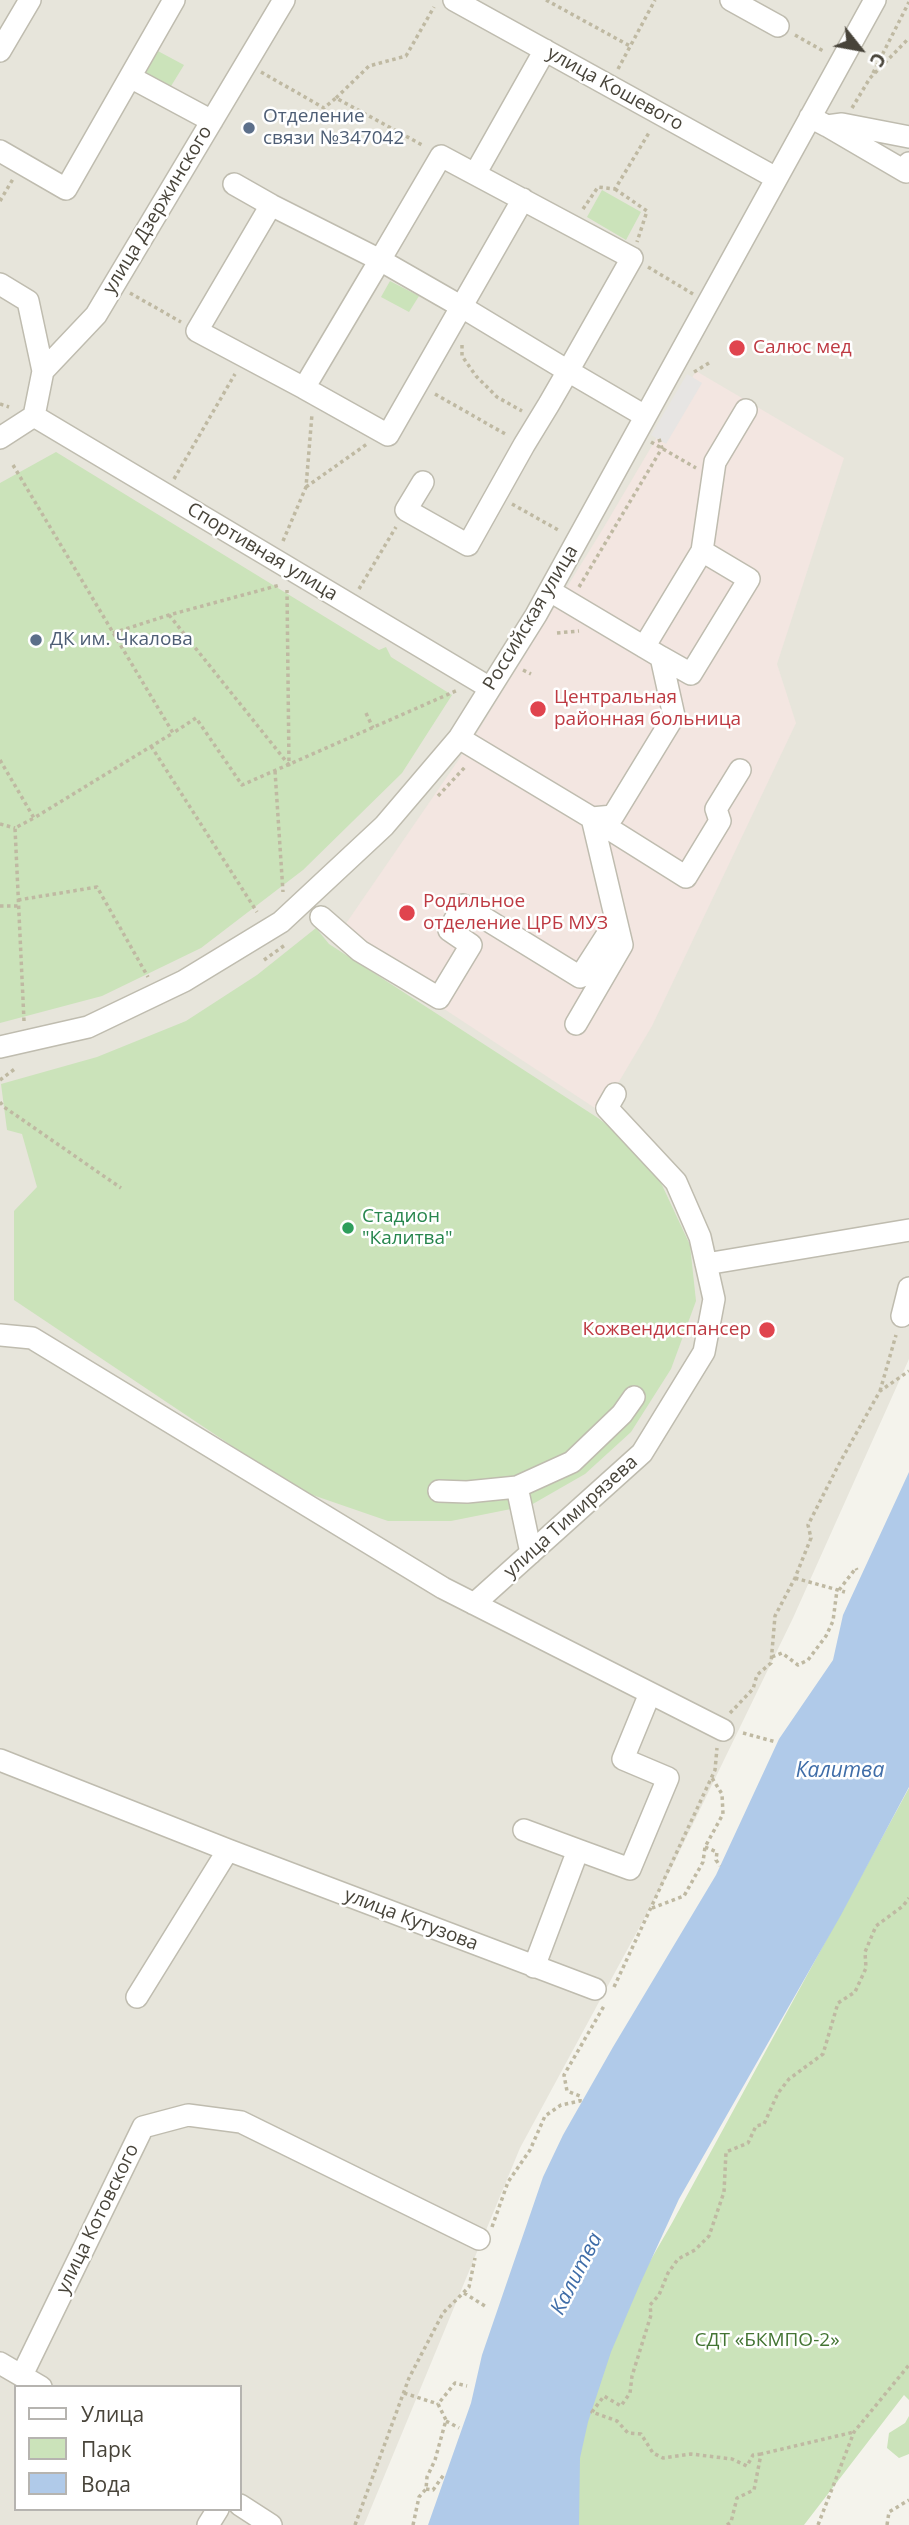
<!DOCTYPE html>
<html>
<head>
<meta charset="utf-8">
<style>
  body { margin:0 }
  #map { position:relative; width:909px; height:2525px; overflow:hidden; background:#f4f3ec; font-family:"Open Sans",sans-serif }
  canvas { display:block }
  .legend { position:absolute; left:14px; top:2385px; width:228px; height:126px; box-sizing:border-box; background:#fff; border:2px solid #b6b4b0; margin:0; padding:9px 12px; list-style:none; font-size:21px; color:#48443a }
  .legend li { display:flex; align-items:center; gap:14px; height:35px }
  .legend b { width:35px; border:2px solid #b6b4b0 }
  .north { position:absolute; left:825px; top:14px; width:70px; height:70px; -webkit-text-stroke:5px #fff; paint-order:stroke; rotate:121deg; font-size:19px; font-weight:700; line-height:28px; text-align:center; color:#48443a }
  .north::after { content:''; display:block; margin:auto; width:24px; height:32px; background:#48443a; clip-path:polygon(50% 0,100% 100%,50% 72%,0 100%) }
</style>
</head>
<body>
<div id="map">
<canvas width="909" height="2525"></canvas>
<ul class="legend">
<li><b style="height:9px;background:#fff"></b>Улица</li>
<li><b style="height:19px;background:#cbe3ba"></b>Парк</li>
<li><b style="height:19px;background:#b0cae9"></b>Вода</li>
</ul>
<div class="north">С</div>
</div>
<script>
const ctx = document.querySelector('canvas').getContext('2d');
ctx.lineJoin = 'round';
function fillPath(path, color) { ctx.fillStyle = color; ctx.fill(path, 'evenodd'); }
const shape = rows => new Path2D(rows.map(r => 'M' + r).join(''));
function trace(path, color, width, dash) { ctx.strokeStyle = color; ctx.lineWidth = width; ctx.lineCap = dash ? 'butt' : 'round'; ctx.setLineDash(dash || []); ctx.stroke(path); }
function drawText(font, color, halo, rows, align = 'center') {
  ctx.font = font + ' "Open Sans",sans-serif'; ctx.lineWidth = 5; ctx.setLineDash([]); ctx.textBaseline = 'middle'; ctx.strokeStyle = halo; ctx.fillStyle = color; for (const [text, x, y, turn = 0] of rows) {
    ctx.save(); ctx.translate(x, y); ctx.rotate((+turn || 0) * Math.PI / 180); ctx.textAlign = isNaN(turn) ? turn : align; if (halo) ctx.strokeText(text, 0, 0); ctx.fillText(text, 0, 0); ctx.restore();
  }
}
fillPath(shape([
  [0,0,909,0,909,1359,793,1618,672,1867,520,2148,364,2525,0,2525],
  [16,2387,240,2387,240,2509,16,2509]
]), '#e7e5db');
fillPath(shape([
  [696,371,844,458,777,664,796,723,652,1026,601,1112,336,938,475,736,604,527]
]), '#f3e6e1');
fillPath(shape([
  [156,50,184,65,168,91,141,76],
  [602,190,641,212,626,240,587,217],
  [390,281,419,296,409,312,381,297],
  [56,452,379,650,386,647,391,657,452,695,402,773,303,870,201,948,102,996,0,1023,0,483],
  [316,928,329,944,598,1118,629,1142,655,1170,690,1245,696,1301,671,1369,631,1432,585,1474,531,1505,451,1521,388,1521,298,1490,14,1300,14,1211,37,1187,22,1134,7,1130,1,1084,97,1057,186,1021,257,975],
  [909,1788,909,2400,904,2395,804,2525,574,2525,580,2418,609,2332,672,2223],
  [909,2416,909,2454,899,2458,887,2448,889,2433,905,2423]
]), '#cbe3ba');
fillPath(shape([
  [687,374,702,383,666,444,651,435]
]), '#e7e5e3');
fillPath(shape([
  [909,1472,909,1787,841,1915,679,2199,640,2284,611,2352,588,2422,580,2458,579,2525,428,2525,471,2403,482,2355,543,2177,563,2135,613,2047,716,1875,779,1739,833,1660,843,1615]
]), '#b0cae9');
const minor = shape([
  [454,0,776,178],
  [731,0,778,26],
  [0,51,30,0],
  [130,77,174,0],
  [810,117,827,126,842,124,909,137],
  [829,127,906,172,909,163],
  [0,151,66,189,130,77,212,121],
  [475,174,545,50],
  [234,184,271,205],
  [0,284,28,301,43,371],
  [304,388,388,435,523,199],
  [34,416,490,688],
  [34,416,43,371,96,315,284,0],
  [0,438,34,416],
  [423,482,406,510,468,545,524,445,549,404,568,371,632,258,441,156,380,260,271,205,197,331,304,388,380,260,462,307,568,371,645,416],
  [702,551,715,462,746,410],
  [550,591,661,657,674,716,613,816,592,818,686,877,720,821,716,809,740,770],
  [644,647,702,551,749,579,691,674,661,657],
  [459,738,592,818,622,945,576,1024],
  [321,917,360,951,439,998,471,945,449,930,463,905,580,977,616,921],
  [0,1047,88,1027,184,981,281,922,384,826,459,738,536,615,875,0],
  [706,1264,909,1230],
  [902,1316,909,1288],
  [0,1335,32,1338,443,1588,723,1730],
  [439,1491,467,1492,517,1487],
  [531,1553,517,1487,572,1462,622,1414,634,1397],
  [474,1604,642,1453,704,1352,714,1299,700,1237,676,1182,607,1108,615,1094],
  [0,1760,228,1850,595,1989],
  [524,1830,578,1850,534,1967],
  [578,1850,630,1869,668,1778,623,1759,646,1703],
  [137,1997,228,1850],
  [0,2363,41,2387],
  [22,2375,143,2127,188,2115,241,2122,479,2239],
  [240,2505,271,2525],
  [208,2525,218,2509]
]);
trace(minor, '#bfbcaf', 24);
trace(shape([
  [546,0,630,46],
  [795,35,825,52],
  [618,69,655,0],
  [261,72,324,108,336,98,424,146],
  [873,73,909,2],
  [336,98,369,66,406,56,434,7],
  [852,108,870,78,909,38],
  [615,189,647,211,637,242],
  [0,201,13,179],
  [583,209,598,187,615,189,650,131],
  [648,267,693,294],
  [130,293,181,322],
  [462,345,462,356,476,376,497,397,522,411],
  [694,372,709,363],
  [435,394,507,435],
  [0,404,9,407],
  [651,442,696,468],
  [13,465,173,733,196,718,242,785,458,690],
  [174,479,235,374],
  [306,487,367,444],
  [512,504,560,531],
  [283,541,306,487,312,414],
  [579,587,662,448,658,436],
  [359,589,396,527],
  [169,615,289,765,287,590],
  [113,633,169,615,280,585],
  [557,633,579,631],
  [523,670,531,674],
  [366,713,373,728],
  [151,746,257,912],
  [0,760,34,818,173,733],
  [275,771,283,892],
  [438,796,466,766],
  [0,824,15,828],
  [18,900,97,887,148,977],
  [0,906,18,906],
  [264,960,285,945],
  [24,1021,15,828,34,818],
  [0,1080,16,1068],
  [0,1102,4,1107,121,1188],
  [880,1391,896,1335],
  [795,1578,845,1592],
  [839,1590,856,1568,857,1570],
  [772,1657,782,1653,798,1665,808,1660,826,1636,833,1621,837,1590],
  [730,1713,753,1689,757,1675,771,1663,775,1616,795,1578,811,1538,808,1525,839,1464,880,1391,909,1371],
  [743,1733,776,1742],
  [705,1847,717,1852,716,1860,720,1866],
  [652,1908,684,1896,703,1862,705,1847,723,1814,722,1794,712,1778],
  [614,1987,715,1770,717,1748],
  [492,2227,508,2182,530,2150,545,2116,561,2105,580,2101,580,2096,567,2091,564,2075,604,2006],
  [464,2293,485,2306],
  [404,2393,438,2404],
  [446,2421,459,2428],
  [761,2454,753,2455,747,2466,732,2459,691,2454,663,2458,653,2453,641,2434,628,2433,617,2421,592,2412,604,2396,621,2406,630,2393,632,2376,651,2315,650,2305,659,2295,668,2273,678,2259,695,2250,709,2236,724,2192,726,2152,748,2143,756,2126,764,2124,778,2093,789,2079,823,2054,838,2003,855,1992,866,1968,865,1952,876,1926,903,1906,909,1898],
  [426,2489,433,2490,445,2473],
  [355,2525,409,2378,443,2313,469,2287,475,2258],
  [413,2525,419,2497,426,2489,427,2477,435,2460,446,2420,438,2404,455,2383,467,2386],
  [727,2525,731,2522,737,2498,754,2490,761,2454,854,2432],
  [818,2525,854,2432,909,2365],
  [887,2525,889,2512,909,2500]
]), '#bfb9a2', 3.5, [3.5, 3.5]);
trace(minor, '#fff', 21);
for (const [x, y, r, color] of [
  [249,128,7,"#5c6f8a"],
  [737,348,9,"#e0444e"],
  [36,640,7,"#5c6f8a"],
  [538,709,9,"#e0444e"],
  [407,913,9,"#e0444e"],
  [348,1228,7,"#2e9e5b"],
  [767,1330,9,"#e0444e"]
]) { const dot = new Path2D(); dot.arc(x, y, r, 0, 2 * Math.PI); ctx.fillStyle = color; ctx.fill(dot); trace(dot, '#fff', 2.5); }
drawText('19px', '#48443a', '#fff', [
  ["улица Кошевого",615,89,29],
  ["улица Дзержинского",158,210,-59],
  ["Спортивная улица",262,552,31],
  ["Российская улица",531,618,-59],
  ["улица Тимирязева",571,1517,-42],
  ["улица Кутузова",411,1920,21],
  ["улица Котовского",98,2219,-64]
]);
drawText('19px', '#4e5e75', '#fff', [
  ["Отделение",263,117],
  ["связи №347042",263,139],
  ["ДК им. Чкалова",50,640]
], 'left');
drawText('19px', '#be3a42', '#fff', [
  ["Салюc мед",753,348],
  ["Центральная",554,698],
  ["районная больница",554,720],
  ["Родильное",423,902],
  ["отделение ЦРБ МУЗ",423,924],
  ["Кожвендиспансер",751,1330,"right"]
], 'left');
drawText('19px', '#27864d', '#fff', [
  ["Стадион",362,1217],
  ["\"Калитва\"",362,1239]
], 'left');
drawText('19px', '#437433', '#fff', [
  ["СДТ «БКМПО-2»",767,2341]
]);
drawText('italic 21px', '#3f6da8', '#fff', [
  ["Калитва",840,1771],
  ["Калитва",577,2274,-63]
]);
</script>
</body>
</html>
